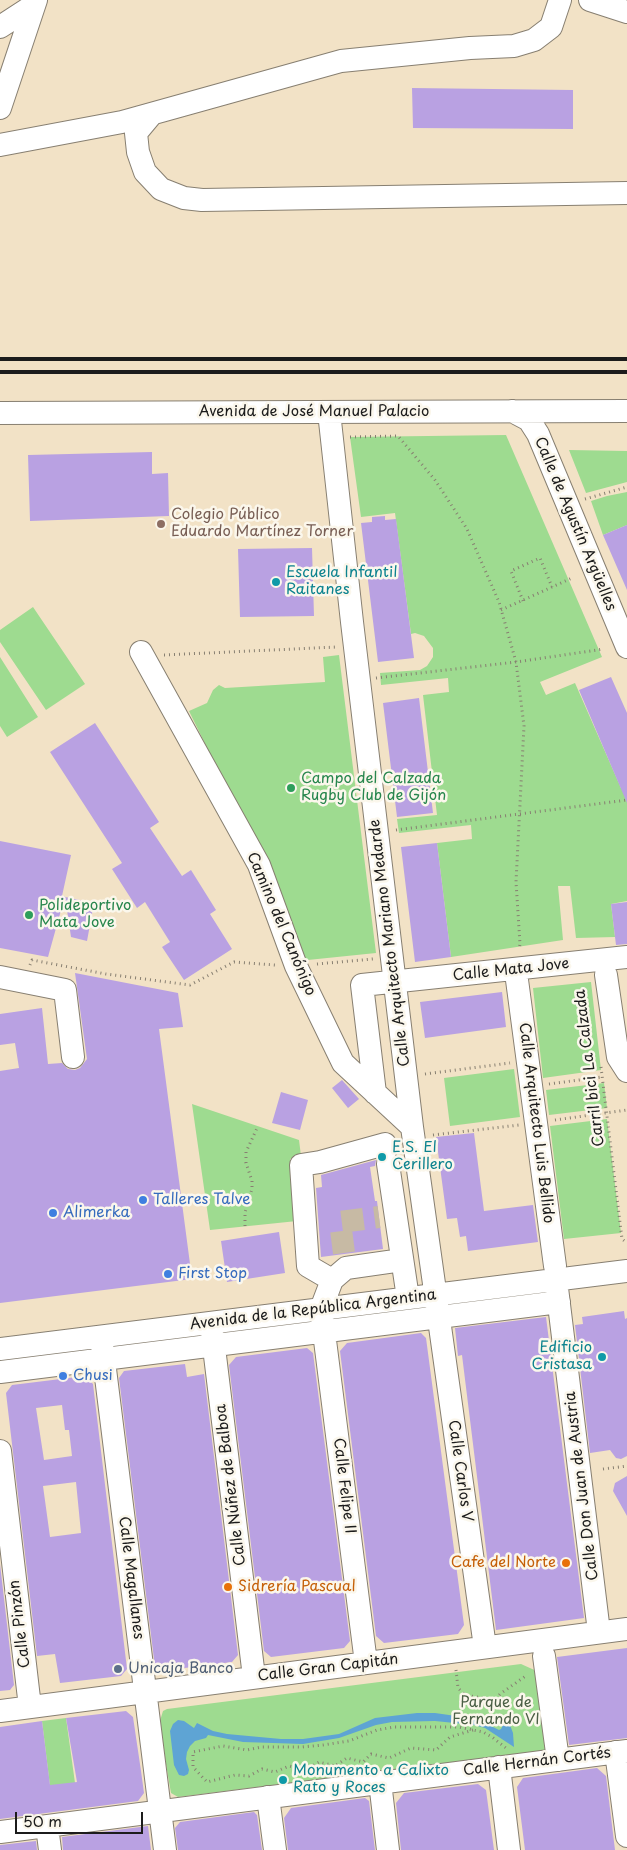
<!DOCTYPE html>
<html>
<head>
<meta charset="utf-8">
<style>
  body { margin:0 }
  #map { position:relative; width:627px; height:1850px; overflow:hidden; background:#f2e2c6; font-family:"Playpen Sans",sans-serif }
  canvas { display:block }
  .scale { position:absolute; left:15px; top:1812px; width:128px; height:22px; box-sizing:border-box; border:2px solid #1c1c1c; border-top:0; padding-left:6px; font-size:15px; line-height:18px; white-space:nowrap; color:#1c1c1c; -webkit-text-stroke:4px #fbf7ec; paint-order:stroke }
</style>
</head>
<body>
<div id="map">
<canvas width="627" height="1850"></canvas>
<div class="scale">50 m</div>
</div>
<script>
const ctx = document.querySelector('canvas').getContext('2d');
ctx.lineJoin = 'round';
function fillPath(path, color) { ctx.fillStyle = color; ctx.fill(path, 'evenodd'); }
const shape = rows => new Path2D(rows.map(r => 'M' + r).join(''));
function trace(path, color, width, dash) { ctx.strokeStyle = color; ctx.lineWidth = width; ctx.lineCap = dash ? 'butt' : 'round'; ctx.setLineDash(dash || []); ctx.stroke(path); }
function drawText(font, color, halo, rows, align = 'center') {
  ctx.font = font + ' "Playpen Sans",sans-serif'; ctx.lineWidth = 5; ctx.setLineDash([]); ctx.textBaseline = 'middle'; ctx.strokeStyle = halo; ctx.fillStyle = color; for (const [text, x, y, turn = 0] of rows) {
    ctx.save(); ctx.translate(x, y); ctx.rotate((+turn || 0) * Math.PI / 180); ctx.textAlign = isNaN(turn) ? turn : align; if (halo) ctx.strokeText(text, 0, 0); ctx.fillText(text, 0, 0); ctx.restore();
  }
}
fillPath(shape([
  [506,435,602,657,540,682,546,695,575,683,621,788,627,786,627,901,611,904,615,937,576,938,570,886,558,886,563,940,451,957,437,843,472,839,471,825,399,833,397,819,437,815,423,695,449,692,448,678,381,685,380,673,420,670,427,666,433,657,433,648,424,636,415,633,411,634,395,513,361,517,350,437],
  [569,450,627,451,627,482,586,493],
  [627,492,627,525,603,535,591,501,607,496],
  [33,607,85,684,46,710,0,642,0,630],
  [339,655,376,953,298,961,265,866,189,711,207,703,213,690,219,685,225,688,325,682,323,657],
  [0,657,38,717,7,737,0,726],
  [591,982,601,1070,543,1078,533,988],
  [514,1069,520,1117,450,1126,444,1078],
  [604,1083,607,1108,549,1115,546,1090],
  [192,1104,299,1140,301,1156,290,1159,297,1221,210,1230],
  [607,1119,621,1233,564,1239,550,1126],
  [521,1664,541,1673,547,1749,544,1751,178,1797,171,1793,159,1724,163,1711,167,1709],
  [66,1718,75,1783,50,1786,42,1721]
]), '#9edb90');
fillPath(shape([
  [417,1713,435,1713,477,1719,499,1730,501,1729,507,1717,513,1733,514,1747,485,1728,474,1725,435,1721,392,1722,376,1725,339,1738,303,1744,243,1742,208,1735,206,1738,195,1741,190,1746,187,1752,186,1759,189,1770,188,1774,184,1776,179,1775,174,1765,170,1731,173,1724,178,1720,184,1721,194,1728,197,1723,213,1731,227,1734,281,1739,303,1739,339,1734,375,1718]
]), '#5ea4d4');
fillPath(shape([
  [412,88,573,90,573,129,413,128],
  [152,452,152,474,168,473,169,516,30,521,28,455],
  [385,516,385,520,396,519,414,658,378,662,361,523,372,522,372,517],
  [627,525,627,590,603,535],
  [312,548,314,616,240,617,238,549],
  [611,677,627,713,627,803,579,690],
  [419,698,433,813,397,817,383,703],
  [95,723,159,822,150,828,182,876,191,870,216,910,210,914,232,949,184,980,162,947,170,942,145,902,137,908,112,869,122,863,50,752],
  [0,841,71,855,62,896,65,896,48,957,0,948],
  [437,843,451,957,415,962,401,847],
  [65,897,94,903,87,941,71,937],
  [627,902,627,944,616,945,611,904],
  [75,973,178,993,183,1027,159,1029,192,1279,0,1303,0,1071,19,1068,15,1043,0,1045,0,1014,42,1008,48,1064,62,1063,68,1069,75,1070,80,1068,87,1059],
  [502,992,506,1027,425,1038,420,1002],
  [342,1080,359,1099,348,1108,332,1088],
  [281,1092,308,1100,300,1130,272,1123],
  [474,1133,484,1211,533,1205,538,1242,468,1251,466,1236,460,1237,457,1218,447,1219,436,1137],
  [376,1160,375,1166,370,1167,375,1201,377,1201,383,1249,321,1257,316,1188,322,1187,321,1175],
  [279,1232,285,1273,227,1282,221,1241],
  [624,1311,625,1319,627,1318,627,1456,621,1459,616,1458,610,1450,590,1453,575,1325,583,1324,582,1317],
  [546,1317,584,1618,496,1630,462,1355,458,1356,455,1328],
  [421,1333,426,1338,464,1625,458,1634,384,1643,376,1636,340,1351,347,1343],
  [307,1348,313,1353,350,1641,344,1648,271,1657,264,1651,229,1365,236,1357],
  [185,1364,187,1377,204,1374,238,1655,232,1662,161,1671,155,1667,119,1378,124,1371],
  [85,1376,93,1384,127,1669,121,1676,60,1683,55,1654,37,1656,6,1393,12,1385],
  [62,1405,65,1430,69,1430,72,1456,44,1460,36,1408],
  [76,1482,81,1533,50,1537,43,1486],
  [627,1476,627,1516,613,1491,615,1483],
  [0,1564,14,1685,10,1690,0,1691],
  [627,1648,627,1738,569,1745,557,1657],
  [126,1711,133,1717,141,1771,144,1793,138,1801,0,1819,0,1727,42,1721,50,1785,77,1782,66,1718],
  [597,1768,606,1776,615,1850,525,1850,517,1787,523,1778],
  [478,1784,486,1790,494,1850,401,1850,396,1803,404,1793],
  [365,1798,369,1801,375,1850,288,1850,284,1818,291,1808],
  [254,1812,257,1815,262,1850,178,1850,175,1828,180,1822],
  [148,1826,151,1850,63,1850,62,1837],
  [36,1841,37,1850,0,1850,0,1845]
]), '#b9a1e2');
trace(shape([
  [344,1253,340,1222,379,1217]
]), '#c7baa4', 22, [22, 11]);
const minor = shape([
  [590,0,627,12],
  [0,27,34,5],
  [0,108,36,0],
  [151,115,136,133,138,152,145,172,161,189,184,198,202,200,627,193],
  [0,145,122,122,341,61,470,48,514,46,534,40,551,27,560,0],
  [512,411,529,420,538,434,627,647],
  [329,412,352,622,412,1127,485,1647],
  [0,413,627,411],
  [141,652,259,865,296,966,343,1063,412,1127],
  [606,975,618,1057,627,1071],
  [0,977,65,990,73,1057],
  [517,980,555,1266],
  [375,1093,362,985,627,957],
  [388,1164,408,1298],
  [332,1280,308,1266,301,1165,320,1162,385,1144,386,1149],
  [557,1288,599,1632],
  [212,1331,254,1677],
  [102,1345,165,1850],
  [0,1349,627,1271],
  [0,1372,559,1302],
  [0,1451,30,1707],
  [544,1656,558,1760],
  [366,1663,321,1309,332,1280,346,1268,402,1260],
  [0,1711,627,1629],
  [616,1752,627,1836],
  [499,1767,509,1850],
  [380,1782,388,1850],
  [268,1797,275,1850],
  [0,1832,627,1751],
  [48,1834,50,1850]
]);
trace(minor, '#877f71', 24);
trace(shape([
  [350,437,398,436,435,480,467,529,499,602,516,662,524,726,516,882,520,944,519,950],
  [585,499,627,487],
  [523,601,511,571,540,558,552,587],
  [501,610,572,578],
  [164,655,337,647],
  [376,678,516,662,604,649],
  [396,830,627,800],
  [317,964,373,959],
  [30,965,32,960,106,974,190,985,234,962,275,965],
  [601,1067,622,1239,627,1243],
  [425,1074,510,1063],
  [549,1084,602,1077],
  [555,1120,627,1110],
  [433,1135,519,1125],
  [245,1226,245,1212,252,1189,252,1181,246,1163,246,1152,258,1126],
  [603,1469,627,1466],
  [456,1670,458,1688,465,1695,495,1700,500,1694,527,1675],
  [473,1730,450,1737,436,1750,411,1748,389,1758,371,1754,363,1762,347,1758,335,1766,319,1762,305,1770,289,1766,275,1772,262,1769,249,1776,235,1775,207,1782,193,1767,193,1752,223,1746,247,1750,261,1747,302,1747,323,1745,349,1741,377,1730,394,1727,459,1727,473,1730,483,1732,492,1737,506,1748]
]), '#877f71', 3, [1, 4]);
trace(minor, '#fff', 22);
trace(shape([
  [0,359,627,359],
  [0,372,627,372]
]), '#1c1c1c', 4);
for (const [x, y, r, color] of [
  [161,524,5,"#8d6e63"],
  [276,582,5,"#0f9aa8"],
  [291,788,5,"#2e9e5b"],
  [29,915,5,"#2e9e5b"],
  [382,1157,5,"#0f9aa8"],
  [143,1200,5,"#3f7fe0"],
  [53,1213,5,"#3f7fe0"],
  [168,1274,5,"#3f7fe0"],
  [602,1357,5,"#0f9aa8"],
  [63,1376,5,"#3f7fe0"],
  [566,1563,5,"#e8710a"],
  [228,1587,5,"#e8710a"],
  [118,1669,5,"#5c6f8a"],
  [283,1780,5,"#0f9aa8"]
]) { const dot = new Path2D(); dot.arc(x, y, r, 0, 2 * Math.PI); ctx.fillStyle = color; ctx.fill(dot); trace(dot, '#fbf7ec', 2); }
drawText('15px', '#1c1c1c', '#fbf7ec', [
  ["Avenida de José Manuel Palacio",314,412],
  ["Calle de Agustín Argüelles",575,524,67],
  ["Camino del Canónigo",281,924,67],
  ["Calle Arquitecto Mariano Medarde",390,943,-97],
  ["Calle Mata Jove",511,970,-6],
  ["Carril bici La Calzada",590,1068,-97],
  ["Calle Arquitecto Luis Bellido",536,1123,83],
  ["Avenida de la República Argentina",313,1310,-7],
  ["Calle Carlos V",460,1471,82],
  ["Calle Núñez de Balboa",231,1485,-97],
  ["Calle Felipe II",344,1486,83],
  ["Calle Don Juan de Austria",582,1486,-97],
  ["Calle Magallanes",131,1578,83],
  ["Calle Pinzón",20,1624,-97],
  ["Calle Gran Capitán",328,1668,-7],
  ["Calle Hernán Cortés",537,1762,-7]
]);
drawText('15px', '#785e54', '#fbf7ec', [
  ["Colegio Público",171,515],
  ["Eduardo Martínez Torner",171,532]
], 'left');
drawText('15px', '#0d838f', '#fbf7ec', [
  ["Escuela Infantil",286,573],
  ["Raitanes",286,590],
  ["E.S. El",392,1148],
  ["Cerillero",392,1165],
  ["Edificio",592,1348,"right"],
  ["Cristasa",592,1365,"right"],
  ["Monumento a Calixto",293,1771],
  ["Rato y Roces",293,1788]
], 'left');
drawText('15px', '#27864d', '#fbf7ec', [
  ["Campo del Calzada",301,779],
  ["Rugby Club de Gijón",301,796],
  ["Polideportivo",39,906],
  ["Mata Jove",39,923]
], 'left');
drawText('15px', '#366cbe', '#fbf7ec', [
  ["Talleres Talve",153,1200],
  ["Alimerka",63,1213],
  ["First Stop",178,1274],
  ["Chusi",73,1376]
], 'left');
drawText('15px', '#c56008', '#fbf7ec', [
  ["Cafe del Norte",556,1563],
  ["Sidrería Pascual",238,1587,"left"]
], 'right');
drawText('15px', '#4e5e75', '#fbf7ec', [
  ["Unicaja Banco",128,1669]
], 'left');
drawText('15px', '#4a5f45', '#fbf7ec', [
  ["Parque de",496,1703],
  ["Fernando VI",496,1720]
]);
</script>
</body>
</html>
